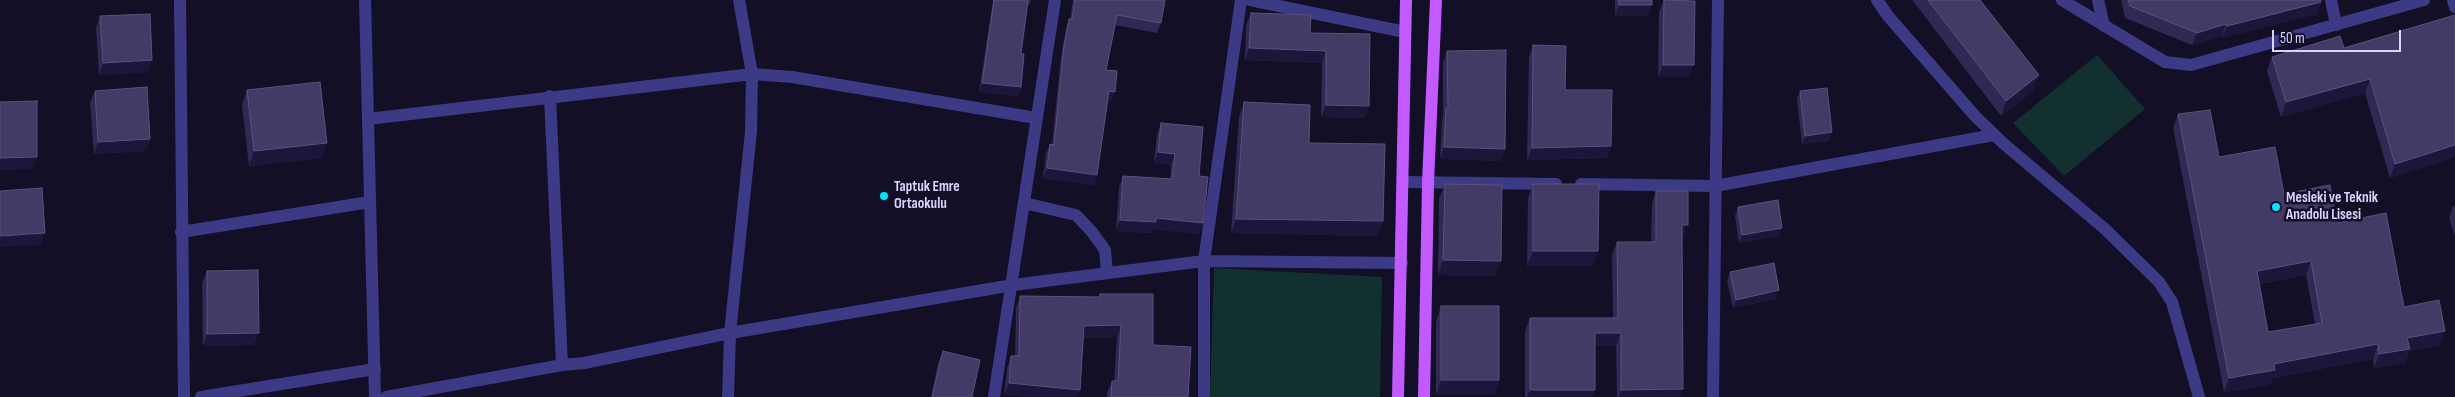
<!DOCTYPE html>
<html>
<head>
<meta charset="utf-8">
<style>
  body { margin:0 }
  #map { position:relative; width:2455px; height:397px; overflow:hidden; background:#130f26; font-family:"Sofia Sans Condensed",sans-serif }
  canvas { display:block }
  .scale { position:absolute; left:2272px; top:30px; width:129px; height:22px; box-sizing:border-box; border:2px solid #d9d4ff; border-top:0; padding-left:6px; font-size:15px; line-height:18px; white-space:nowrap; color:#d9d4ff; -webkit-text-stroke:4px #130f26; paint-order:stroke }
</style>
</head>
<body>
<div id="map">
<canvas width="2455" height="397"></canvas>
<div class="scale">50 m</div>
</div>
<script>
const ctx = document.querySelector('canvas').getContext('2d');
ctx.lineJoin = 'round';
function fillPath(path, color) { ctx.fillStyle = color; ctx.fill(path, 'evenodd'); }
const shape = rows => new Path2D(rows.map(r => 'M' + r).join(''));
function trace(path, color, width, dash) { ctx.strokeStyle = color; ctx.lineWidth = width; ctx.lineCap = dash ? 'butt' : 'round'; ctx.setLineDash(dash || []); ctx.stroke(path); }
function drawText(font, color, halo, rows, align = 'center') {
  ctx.font = font + ' "Sofia Sans Condensed",sans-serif'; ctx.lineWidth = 5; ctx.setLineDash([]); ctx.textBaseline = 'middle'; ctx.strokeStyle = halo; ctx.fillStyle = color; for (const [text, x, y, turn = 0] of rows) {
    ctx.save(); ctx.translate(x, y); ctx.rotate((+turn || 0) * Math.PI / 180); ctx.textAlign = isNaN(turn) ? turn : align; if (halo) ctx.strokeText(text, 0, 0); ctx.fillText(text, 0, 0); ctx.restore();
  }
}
fillPath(shape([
  [2097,55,2145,109,2064,176,2013,123],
  [1214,268,1382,277,1380,397,1210,397]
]), '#12302f');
trace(shape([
  [180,0,184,397],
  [365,0,375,397],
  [1250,0,1405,32],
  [2098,0,2104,26],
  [2331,0,2336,25],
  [2453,0,2455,7],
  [550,96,562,365],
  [368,119,752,74,792,77,1036,118],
  [1403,182,1556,184],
  [1581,184,1715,186,1994,135],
  [1024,203,1076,215,1092,232,1105,250,1107,273],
  [181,232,370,202],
  [201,397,375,369],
  [386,397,562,365,584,363,730,333,1013,285,1204,261,1402,263],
  [728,397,730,333,751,132,752,74,739,0],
  [994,397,1055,0],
  [1204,397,1204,261,1241,0],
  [1713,397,1718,0]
]), '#3d3a85', 12);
trace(shape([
  [1877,0,1888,16,1975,116,2004,144,2105,229,2159,282,2172,302,2199,397],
  [2062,0,2165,62,2191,65,2424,0]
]), '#3d3a85', 12);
trace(shape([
  [1398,397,1406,0],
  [1424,397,1428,183,1436,0]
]), '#c25bff', 12);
fillPath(shape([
  [993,0,1031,0,1029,5,1028,5,1021,54,1021,87,1018,96,979,92],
  [1073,0,1165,0,1161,23,1157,33,1115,25,1106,70,1111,102,1108,101,1094,185,1043,178,1046,154,1050,144,1052,144,1061,56,1066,29,1069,19,1070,19],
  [1615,0,1652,0,1648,16,1615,16],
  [1664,0,1689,77,1658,77,1659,12],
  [1913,0,1980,0,2034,90,2001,116,1913,1],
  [2121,0,2320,0,2321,2,2317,14,2222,38,2222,36,2192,45,2125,18],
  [1251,13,1310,33,1370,34,1369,106,1364,118,1321,117,1322,63,1245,60,1246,25],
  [2455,15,2455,157,2390,178,2365,93,2281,117,2267,71,2272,57,2344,48],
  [100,16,148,72,99,75,96,28],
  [1533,45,1565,90,1611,146,1607,158,1527,160,1529,57],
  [1447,51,1505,149,1501,161,1440,159,1442,120,1443,115,1443,63],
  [247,90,321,158,249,166,242,105],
  [95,91,150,139,146,151,94,154,90,103],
  [1800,91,1829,141,1802,144,1797,99],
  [1244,102,1309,143,1378,236,1231,233,1239,117],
  [2178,114,2219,157,2284,194,2337,223,2404,307,2440,345,2409,351,2405,363,2374,368,2373,359,2272,378,2270,385,2224,392,2173,128],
  [2306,275,2315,324,2268,332,2259,284],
  [1161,123,1199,176,1203,223,1199,234,1153,229,1152,233,1116,231,1119,187,1123,176,1170,179,1171,165,1154,163,1157,134],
  [1445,184,1501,261,1495,276,1438,275,1439,199],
  [1533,184,1593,266,1527,266,1528,199],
  [1656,191,1683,237,1682,237,1680,397,1617,397,1616,346,1595,346,1595,390,1592,397,1525,397,1525,331,1530,318,1613,318,1612,255,1617,242,1651,242,1652,204],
  [2453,206,2455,206,2455,236,2449,218],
  [1738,207,1779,236,1739,243,1735,216],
  [207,271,254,345,203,346,202,283],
  [1730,272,1776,299,1733,308,1727,281],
  [1100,294,1153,345,1188,397,1107,397,1107,393,1112,381,1114,381,1117,337,1083,338,1004,395,1007,368,1011,356,1015,356,1016,308,1020,296,1099,297],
  [1441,306,1499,380,1494,395,1436,395,1436,321],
  [943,351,972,397,931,397,938,363]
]), '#312854');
fillPath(shape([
  [2321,2,2317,14,2222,38,2227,26],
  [1619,5,1652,5,1648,16,1615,16],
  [2226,24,2222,36,2192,45,2197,33],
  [1249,48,1326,51,1322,63,1245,60],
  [152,60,148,72,99,75,103,63],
  [1663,65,1694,65,1689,77,1658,77],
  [2039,75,2034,90,2001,116,2006,101],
  [2370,79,2365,93,2281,117,2286,102],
  [982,83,1021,87,1018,96,979,92],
  [1109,91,1115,92,1111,102,1106,101],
  [1326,105,1369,106,1364,118,1321,117],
  [1832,132,1829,141,1802,144,1805,136],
  [150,139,146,151,94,154,98,142],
  [327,143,321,158,249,166,254,151],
  [2455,145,2455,157,2390,178,2395,164],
  [1611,146,1607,158,1527,160,1532,148],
  [1444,147,1505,149,1501,161,1440,159],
  [1158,152,1175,154,1171,165,1154,163],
  [37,157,33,169,0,170,0,158],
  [1047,168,1097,175,1094,185,1043,178],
  [1156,218,1203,223,1199,234,1153,229,1152,233,1116,231,1120,220],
  [1236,219,1383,221,1378,236,1231,233],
  [1682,225,1688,225,1683,237,1677,237],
  [1782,228,1779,236,1739,243,1742,235],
  [45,233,41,245,0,247,0,236],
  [1533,251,1598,251,1593,266,1527,266],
  [1443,260,1501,261,1495,276,1438,275],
  [2311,261,2306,275,2251,285,2257,271],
  [1779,290,1776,299,1733,308,1736,300],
  [1121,325,1117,337,1080,338,1084,326],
  [2445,331,2440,345,2409,351,2405,363,2374,368,2379,354,2407,338],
  [259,333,254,345,203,346,207,334],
  [1595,333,1621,333,1616,346,1590,346],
  [2378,344,2373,359,2272,378,2270,385,2224,392,2229,378,2274,364],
  [1441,380,1499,380,1494,395,1436,395],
  [1009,383,1080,390,1077,397,1023,397,1004,395],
  [1683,389,1680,397,1619,397,1621,390],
  [1530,390,1595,390,1592,397,1527,397]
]), '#1d163a');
const building = shape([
  [994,0,1028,0,1021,54,1024,54,1021,87,982,83,994,0],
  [1075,0,1165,0,1161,23,1117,15,1106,70,1117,71,1115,92,1109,91,1097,175,1047,168,1050,144,1054,145,1064,46,1069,19,1072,19,1075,0],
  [1619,0,1652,0,1652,5,1619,5,1619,0],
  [1664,0,1695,1,1694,65,1663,65,1664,0],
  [1928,0,1980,0,2039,75,2006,101,1928,0],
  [2128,0,2320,0,2321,2,2227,26,2226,24,2197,33,2130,6,2128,0],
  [1251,13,1311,15,1310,33,1370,34,1369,106,1326,105,1326,51,1249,48,1251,13],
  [150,14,152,60,103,63,100,16,150,14],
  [2455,15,2455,145,2395,164,2370,79,2286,102,2272,57,2340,36,2344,48,2455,15],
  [1533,45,1566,46,1565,90,1612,90,1611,146,1532,148,1533,45],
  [1506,50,1505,149,1444,147,1446,108,1448,108,1447,51,1506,50],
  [320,82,327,143,254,151,247,90,320,82],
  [147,87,150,139,98,142,95,91,147,87],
  [1827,88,1832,132,1805,136,1800,91,1827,88],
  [37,101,37,157,0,158,0,102,37,101],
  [1244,102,1310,105,1309,143,1385,144,1383,221,1236,219,1244,102],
  [2210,110,2219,157,2275,147,2284,194,2330,185,2337,223,2386,213,2404,307,2439,300,2445,331,2407,338,2410,349,2379,354,2378,344,2274,364,2275,370,2229,378,2178,114,2210,110],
  [2311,261,2322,323,2268,332,2257,271,2311,261],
  [1161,123,1203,127,1199,176,1208,177,1203,223,1156,218,1156,222,1120,220,1123,176,1172,179,1175,154,1158,152,1161,123],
  [1445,184,1502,185,1501,261,1443,260,1445,184],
  [1533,184,1599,184,1598,251,1533,251,1533,184],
  [42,188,45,233,0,236,0,191,42,188],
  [1656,191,1688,191,1688,225,1682,225,1683,389,1621,390,1621,333,1595,333,1595,390,1530,390,1530,318,1618,318,1617,242,1656,242,1656,191],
  [1778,200,1782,228,1742,235,1738,207,1778,200],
  [1774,263,1779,290,1736,300,1730,272,1774,263],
  [258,270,259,333,207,334,207,271,258,270],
  [1100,294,1153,294,1153,345,1191,347,1188,397,1111,397,1112,381,1118,381,1121,325,1084,326,1080,390,1009,383,1011,356,1019,356,1020,296,1100,297,1100,294],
  [1441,306,1499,306,1499,380,1441,380,1441,306],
  [943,351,980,360,972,397,932,397,943,351]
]);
fillPath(building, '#433a66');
trace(building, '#5a527e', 1);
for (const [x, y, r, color] of [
  [884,196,5,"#00e5ff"],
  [2276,207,5,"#00e5ff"]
]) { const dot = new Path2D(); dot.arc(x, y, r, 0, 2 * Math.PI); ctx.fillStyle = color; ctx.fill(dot); trace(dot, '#130f26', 2); }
drawText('bold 15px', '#d9d4ff', '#130f26', [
  ["Taptuk Emre",894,187],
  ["Ortaokulu",894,204],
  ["Mesleki ve Teknik",2286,198],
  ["Anadolu Lisesi",2286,215]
], 'left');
</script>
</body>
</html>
